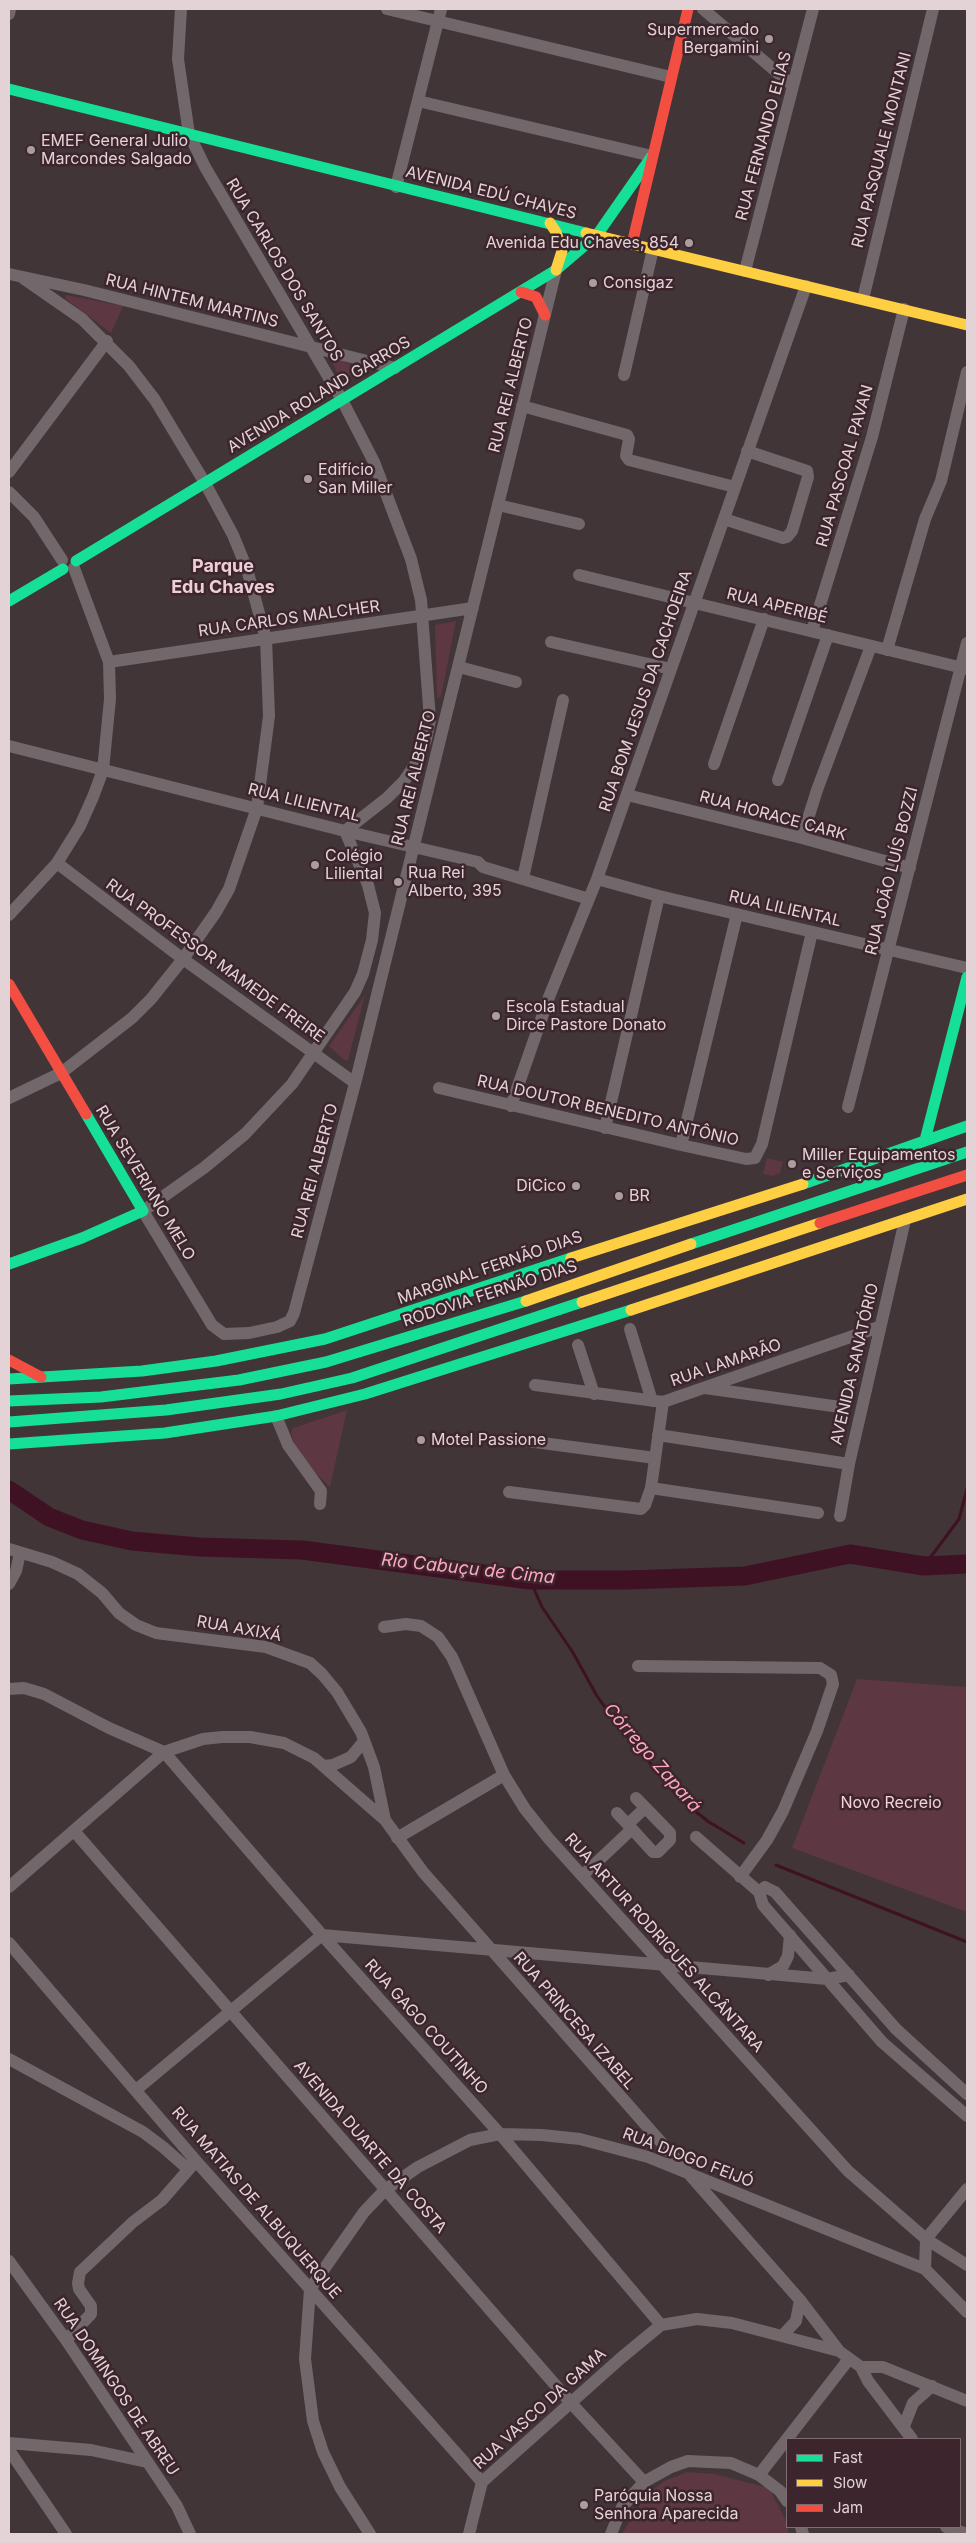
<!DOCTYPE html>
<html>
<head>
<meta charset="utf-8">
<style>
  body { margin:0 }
  #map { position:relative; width:976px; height:2543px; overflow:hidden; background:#413538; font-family:Inter,sans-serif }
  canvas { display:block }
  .frame { position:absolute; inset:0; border:10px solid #e3d3d7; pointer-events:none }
  .legend { position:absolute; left:786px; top:2438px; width:175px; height:90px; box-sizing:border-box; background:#3c252c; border:1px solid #7f6b70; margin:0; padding:6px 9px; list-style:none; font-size:15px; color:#e3d3d7 }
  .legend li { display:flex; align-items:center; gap:10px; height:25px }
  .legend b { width:25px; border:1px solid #7f6b70 }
</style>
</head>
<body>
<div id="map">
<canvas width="976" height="2543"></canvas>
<div class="frame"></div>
<ul class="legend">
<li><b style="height:6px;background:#16e098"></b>Fast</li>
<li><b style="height:6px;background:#ffcf43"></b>Slow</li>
<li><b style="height:6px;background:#f24e42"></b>Jam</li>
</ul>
</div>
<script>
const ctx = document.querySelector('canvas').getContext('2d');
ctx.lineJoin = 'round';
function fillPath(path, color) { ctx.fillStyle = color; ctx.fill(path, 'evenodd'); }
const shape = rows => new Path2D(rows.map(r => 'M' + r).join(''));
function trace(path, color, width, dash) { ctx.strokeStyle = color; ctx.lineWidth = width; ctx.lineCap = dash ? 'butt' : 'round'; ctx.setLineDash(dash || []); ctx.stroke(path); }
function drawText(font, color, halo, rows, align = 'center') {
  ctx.font = font + ' Inter,sans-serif'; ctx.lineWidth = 5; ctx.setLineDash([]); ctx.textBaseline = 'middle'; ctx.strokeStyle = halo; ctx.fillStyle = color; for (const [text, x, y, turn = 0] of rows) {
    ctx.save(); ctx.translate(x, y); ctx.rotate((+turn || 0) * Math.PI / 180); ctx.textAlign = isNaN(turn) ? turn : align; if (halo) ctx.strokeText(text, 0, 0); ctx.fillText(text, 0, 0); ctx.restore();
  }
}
fillPath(shape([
  [66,295,123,306,111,333,66,299],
  [335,358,361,369,343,380,340,379,332,362],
  [456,621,441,697,437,698,435,625],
  [365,995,348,1060,344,1060,329,1046],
  [767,1158,783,1162,780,1173,772,1176,763,1174],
  [347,1410,330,1487,311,1469,295,1446,291,1433,293,1428],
  [857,1679,967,1687,967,1912,792,1848],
  [687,2472,715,2474,769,2488,785,2519,789,2534,622,2534,645,2496,664,2481]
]), '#5d3742');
trace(shape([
  [924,1566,959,1519,967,1489],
  [530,1580,542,1607,572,1651,597,1696,614,1720,676,1794,691,1808,709,1822,744,1843],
  [776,1865,967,1942]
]), '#3f1223', 3);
trace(shape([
  [9,1490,49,1517,82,1530,132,1541,199,1547,302,1550,530,1580,626,1580,745,1576,850,1554,924,1566,967,1564]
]), '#3f1223', 19);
trace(shape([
  [181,9,178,59,189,134,205,167,342,400,374,462,411,559,421,600,430,720,426,739,417,762,404,781,387,798,345,831],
  [387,9,671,77],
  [703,9,793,86],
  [9,14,10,9],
  [418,101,652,156],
  [396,187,441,9],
  [745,271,813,9],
  [9,274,84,290,395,368],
  [863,299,933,9],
  [624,375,653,249],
  [522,406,627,435,629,439,626,456,629,460,735,487],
  [9,472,107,341],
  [9,492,34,517,62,560],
  [498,505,579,524],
  [724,519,783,538,787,537,792,531,808,477,807,471,747,451],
  [579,575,967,669],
  [812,631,872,437,904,309],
  [551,642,671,669],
  [887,650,925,519,941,481,967,372],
  [109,662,473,608],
  [459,667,516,682],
  [9,746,345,831,478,862,483,867,589,899],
  [714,764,764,619],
  [778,780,828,635],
  [627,795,802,838,910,868],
  [345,831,368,885,375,913,372,940,363,974,355,992,292,1084,245,1134,205,1167,143,1211,212,1325,224,1334,249,1333,277,1327,290,1321,294,1313,357,1076,556,270],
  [802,838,817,790,871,646],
  [57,863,183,959,355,1083],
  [523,878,563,700],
  [597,879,659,896,967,968],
  [9,915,57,863,80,826,93,797,103,770,110,699,109,662,74,568],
  [439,1088,681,1145,746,1159,755,1158,762,1144,812,932],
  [9,1098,61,1073,132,1018,151,999,183,959,216,912,229,889,257,808,269,716,266,639,247,569,233,535,205,483,155,400,129,366,82,319,23,278],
  [511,1106,549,997,597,879,806,286],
  [848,1107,967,643],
  [605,1128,659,896],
  [681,1145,737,914],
  [630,1329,652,1401],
  [578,1345,594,1394],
  [535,1385,663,1402],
  [705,1388,840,1407],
  [276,1416,288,1445,321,1491,320,1504],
  [658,1435,849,1464],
  [512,1439,655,1458],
  [651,1488,818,1513],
  [509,1492,641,1509,645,1505,651,1488,663,1402,879,1327],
  [840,1516,849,1464,905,1220],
  [9,1549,52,1562,78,1574,102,1593,119,1613,136,1625,156,1633,266,1647,310,1663,322,1674,337,1692,361,1732,374,1767,385,1820],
  [9,1584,16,1571,20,1553],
  [384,1627,406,1624,421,1626,438,1637,452,1657,504,1775,525,1809,549,1839,848,2171,926,2239,967,2265],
  [638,1666,820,1668,831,1675,833,1684,817,1731,783,1811,767,1840,740,1877],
  [9,1689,24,1688,44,1694,109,1728,164,1752,322,1935,500,2134,661,2325],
  [324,1766,333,1765,351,1757,364,1741],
  [617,1813,632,1829],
  [628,1824,645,1808],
  [74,1831,571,2403,644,2482],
  [696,1837,759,1892,763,1905,882,2042,967,2116],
  [397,1838,504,1775],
  [582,1876,632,1829,653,1852,658,1852,670,1840,670,1833,636,1798],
  [9,1887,164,1752,203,1739,222,1737,250,1737,284,1743,314,1758,385,1820,423,1872,800,2300,839,2351,861,2367,868,2381,912,2439],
  [759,1892,765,1887,775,1892,896,2029,967,2094],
  [9,1943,196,2161,482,2482],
  [768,1975,783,1966,788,1956,790,1935],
  [9,2059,143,2132,163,2147,188,2169],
  [136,2090,322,1935,827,1979,849,1975],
  [9,2261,66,2340,177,2506,190,2534],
  [925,2269,926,2239,967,2189],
  [782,2336,796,2321,800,2300],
  [66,2340,91,2314,91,2306,79,2289,78,2283,80,2272,133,2222,162,2200,196,2161],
  [861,2367,883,2367,967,2401],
  [904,2426,913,2403,932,2386],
  [9,2443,91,2450,147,2462],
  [9,2450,66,2534],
  [759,2475,849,2359],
  [801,2527,803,2534],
  [946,2527,967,2534],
  [370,2534,340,2487,323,2452,313,2421,305,2359,310,2289,364,2212,385,2190,418,2167,470,2140,500,2134,542,2135,580,2139,648,2157,925,2269,967,2312],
  [469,2534,482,2482,621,2358,661,2325,697,2319,732,2323,839,2351],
  [611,2534,622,2507,644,2482,671,2467,688,2461,731,2463,759,2475,780,2491,787,2501]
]), '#72686b', 12);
trace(shape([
  [9,89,586,233],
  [76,561,556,270,597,235,652,156],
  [9,601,63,569],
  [925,1140,967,977],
  [803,1184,967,1126],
  [691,1244,967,1152],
  [9,1264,82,1238,143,1211,86,1114],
  [9,1379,142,1371,216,1361,325,1339,571,1258],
  [9,1401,101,1397,239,1380,326,1362,526,1301],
  [9,1422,166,1410,281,1394,352,1378,582,1302],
  [9,1444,165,1433,276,1416,365,1394,631,1310]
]), '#16e098', 11);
trace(shape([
  [550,223,556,232,562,251,556,270],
  [586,233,967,325],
  [571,1258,803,1184],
  [526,1301,691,1244],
  [582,1302,820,1223],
  [631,1310,967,1199]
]), '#ffcf43', 11);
trace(shape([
  [632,244,688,9],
  [521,292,536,297,545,315],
  [9,984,86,1114],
  [820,1223,967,1175],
  [9,1360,41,1377]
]), '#f24e42', 11);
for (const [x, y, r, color] of [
  [769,39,5,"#aa9c9f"],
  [31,150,5,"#aa9c9f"],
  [689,243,5,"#aa9c9f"],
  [593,283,5,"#aa9c9f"],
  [308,479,5,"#aa9c9f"],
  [315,865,5,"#aa9c9f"],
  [398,882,5,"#aa9c9f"],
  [496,1016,5,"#aa9c9f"],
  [792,1164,5,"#aa9c9f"],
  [576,1186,5,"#aa9c9f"],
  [619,1196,5,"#aa9c9f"],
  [421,1440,5,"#aa9c9f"],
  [584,2505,5,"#aa9c9f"]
]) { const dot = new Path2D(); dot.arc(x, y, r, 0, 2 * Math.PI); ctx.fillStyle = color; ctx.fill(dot); trace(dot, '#3c252c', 2); }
drawText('16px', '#e3d3d7', '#3c252c', [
  ["Supermercado",759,30,"right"],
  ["Bergamini",759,48,"right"],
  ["EMEF General Julio",41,141],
  ["Marcondes Salgado",41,159],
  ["Avenida Edu Chaves, 854",679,243,"right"],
  ["Consigaz",603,283],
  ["Edifício",318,470],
  ["San Miller",318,488],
  ["Colégio",325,856],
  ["Liliental",325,874],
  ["Rua Rei",408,873],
  ["Alberto, 395",408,891],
  ["Escola Estadual",506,1007],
  ["Dirce Pastore Donato",506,1025],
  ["Miller Equipamentos",802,1155],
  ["e Serviços",802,1173],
  ["DiCico",566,1186,"right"],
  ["BR",629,1196],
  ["Motel Passione",431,1440],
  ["Paróquia Nossa",594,2496],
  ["Senhora Aparecida",594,2514]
], 'left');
drawText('16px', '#e3d3d7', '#3c252c', [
  ["RUA FERNANDO ELIAS",764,136,-75],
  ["RUA PASQUALE MONTANI",882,150,-76],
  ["AVENIDA EDÚ CHAVES",491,193,14],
  ["RUA CARLOS DOS SANTOS",284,270,59],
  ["RUA HINTEM MARTINS",192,301,14],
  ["RUA REI ALBERTO",511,385,-76],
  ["AVENIDA ROLAND GARROS",319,395,-31],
  ["RUA PASCOAL PAVAN",845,466,-74],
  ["RUA APERIBÉ",777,606,14],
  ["RUA CARLOS MALCHER",289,619,-8],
  ["RUA BOM JESUS DA CACHOEIRA",646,691,-71],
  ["RUA REI ALBERTO",414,778,-76],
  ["RUA LILIENTAL",304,803,14],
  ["RUA HORACE CARK",773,816,15],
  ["RUA JOÃO LUÍS BOZZI",892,871,-76],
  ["RUA LILIENTAL",785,909,13],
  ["RUA PROFESSOR MAMEDE FREIRE",215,961,36],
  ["RUA DOUTOR BENEDITO ANTÔNIO",608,1111,13],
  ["RUA REI ALBERTO",315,1171,-75],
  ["RUA SEVERIANO MELO",145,1183,59],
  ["MARGINAL FERNÃO DIAS",490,1268,-19],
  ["RODOVIA FERNÃO DIAS",490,1294,-18],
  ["RUA LAMARÃO",726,1363,-19],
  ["AVENIDA SANATÓRIO",855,1364,-77],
  ["RUA AXIXÁ",239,1629,10],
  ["RUA ARTUR RODRIGUES ALCÂNTARA",664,1943,48],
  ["RUA PRINCESA IZABEL",574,2021,49],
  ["RUA GAGO COUTINHO",426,2027,48],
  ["AVENIDA DUARTE DA COSTA",370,2147,49],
  ["RUA DIOGO FEIJÓ",688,2158,21],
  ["RUA MATIAS DE ALBUQUERQUE",256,2203,49],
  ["RUA DOMINGOS DE ABREU",116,2387,56],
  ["RUA VASCO DA GAMA",540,2409,-42]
]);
drawText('16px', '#f6d1da', '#3c252c', [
  ["Novo Recreio",891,1803]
]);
drawText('bold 18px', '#eecfd7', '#3c252c', [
  ["Parque",223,567],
  ["Edu Chaves",223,588]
]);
drawText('italic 18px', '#fea7c0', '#3c252c', [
  ["Rio Cabuçu de Cima",468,1569,6],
  ["Córrego Zapará",652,1758,49]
]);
</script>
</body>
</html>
